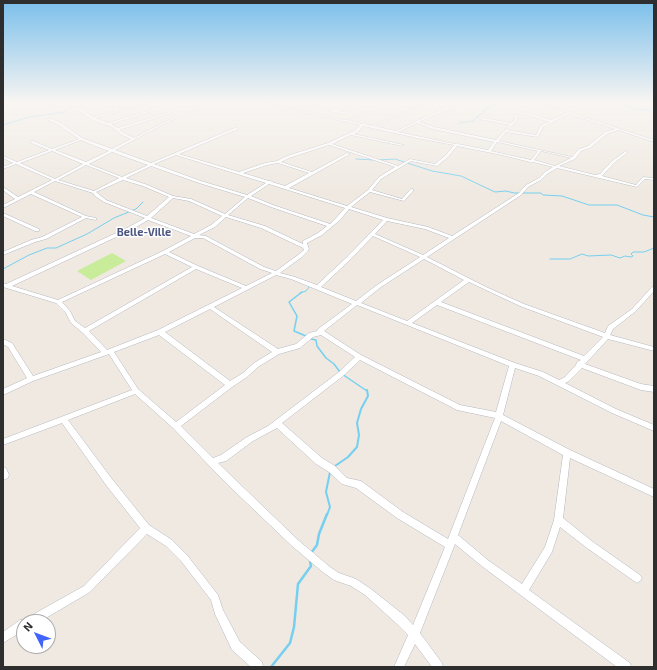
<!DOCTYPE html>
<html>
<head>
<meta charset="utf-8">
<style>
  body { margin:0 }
  #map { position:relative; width:657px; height:670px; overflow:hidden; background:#efe9e1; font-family:"Exo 2",sans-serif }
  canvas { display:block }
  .frame { position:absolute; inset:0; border:4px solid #2e2e2e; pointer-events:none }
  .north { position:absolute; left:16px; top:614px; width:40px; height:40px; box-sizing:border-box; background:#fff; border:1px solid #ababab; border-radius:50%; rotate:312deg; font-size:11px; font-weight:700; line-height:16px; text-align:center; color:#2e2e2e }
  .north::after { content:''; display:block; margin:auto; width:14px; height:18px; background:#4264fb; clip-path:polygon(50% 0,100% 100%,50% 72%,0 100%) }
</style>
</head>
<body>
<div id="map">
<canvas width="657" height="670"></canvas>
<div class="frame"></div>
<div class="north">N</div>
</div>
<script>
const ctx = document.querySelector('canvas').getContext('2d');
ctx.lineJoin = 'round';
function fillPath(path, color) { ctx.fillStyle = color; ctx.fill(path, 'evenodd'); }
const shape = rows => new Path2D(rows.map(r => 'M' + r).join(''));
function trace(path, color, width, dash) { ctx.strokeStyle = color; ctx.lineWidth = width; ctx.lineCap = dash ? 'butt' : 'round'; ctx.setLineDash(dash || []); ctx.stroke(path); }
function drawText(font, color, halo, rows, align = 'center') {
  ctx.font = font + ' "Exo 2",sans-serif'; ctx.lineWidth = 3; ctx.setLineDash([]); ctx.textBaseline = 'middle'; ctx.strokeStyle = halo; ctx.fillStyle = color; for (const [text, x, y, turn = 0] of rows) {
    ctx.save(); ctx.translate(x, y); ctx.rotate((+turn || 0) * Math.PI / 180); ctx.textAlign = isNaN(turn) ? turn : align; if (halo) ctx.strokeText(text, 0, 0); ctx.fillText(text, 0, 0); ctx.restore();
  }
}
fillPath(shape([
  [112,253,126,261,91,280,77,271]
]), '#c9ec9a');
trace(shape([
  [622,102,634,109,654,111],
  [459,123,474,121,474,119,485,111,485,109,493,107,492,105,499,103,496,102],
  [3,125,29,117,65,112,72,106,71,102],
  [356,159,374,160],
  [378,160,395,159,432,171,461,176,495,192,506,191,514,193,541,193,543,195,562,196,589,205,617,205,643,215,654,217],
  [550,259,570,259,582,254,588,256,611,255,620,258,625,256,631,257,633,256,631,254,633,252,644,252,654,248],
  [3,269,29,255,47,248,56,248,87,234,114,218,136,209,143,202],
  [300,293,306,291,309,287]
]), '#75cff0', 1);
trace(shape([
  [302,292,289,302,297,316,294,331,306,336],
  [311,339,316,340,317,346,326,358,334,364,340,372],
  [342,374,367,391]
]), '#75cff0', 1.5);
trace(shape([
  [335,466,348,457,357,447,359,435,357,423,361,409,368,396,367,390],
  [327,515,330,507,326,492,330,472]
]), '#75cff0', 2);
trace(shape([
  [311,553,317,545,319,534,327,514],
  [271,667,290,643,294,627,298,584,311,566,310,561]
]), '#75cff0', 2.5);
const minor = shape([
  [57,102,60,102,47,109,45,108,57,102],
  [150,102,154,102,95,118,108,123,164,106,166,107,111,124,118,128,175,110,177,111,119,130,124,133,134,138,203,102,206,102,115,150,151,163,237,127,238,129,179,154,239,172,265,163,277,161,287,156,328,143,356,130,360,125,260,102,279,105,288,102,291,102,282,106,345,120,378,106,378,108,347,120,362,124,363,123,371,126,426,102,429,102,374,126,396,131,442,109,464,102,467,102,444,111,419,122,434,127,496,140,510,125,479,119,478,117,511,123,515,120,515,116,525,112,551,120,567,113,535,102,538,102,654,140,654,142,618,130,607,134,590,148,581,151,575,159,559,166,595,175,600,174,612,161,626,151,627,151,627,153,614,163,602,176,636,185,643,177,654,178,654,180,645,179,637,187,557,168,547,174,541,180,528,187,521,195,427,257,486,287,524,304,605,333,608,326,632,309,652,287,654,286,654,291,636,311,613,329,610,335,654,347,654,351,608,339,585,364,641,384,654,386,654,392,641,390,582,368,569,381,565,383,616,409,654,425,654,431,612,413,539,376,515,368,503,415,570,450,654,489,654,497,570,458,563,518,593,542,640,575,642,578,640,581,637,583,634,581,587,548,560,527,552,552,529,590,630,663,631,667,617,667,483,567,455,544,420,633,442,663,443,667,432,667,415,644,404,667,394,667,408,635,397,624,365,595,351,586,334,580,324,573,292,546,226,483,173,428,135,394,68,420,112,479,149,525,172,540,187,555,218,595,223,610,240,642,262,662,263,667,251,667,232,650,215,614,211,600,181,561,166,546,147,534,90,592,39,622,24,622,24,630,3,643,3,632,20,620,25,619,84,586,140,528,106,485,62,423,3,445,3,439,132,390,109,354,33,381,3,395,3,389,27,378,8,347,3,344,3,339,12,343,33,376,101,352,83,333,71,323,66,313,56,303,3,287,3,283,6,284,127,228,145,218,104,202,95,196,93,193,55,181,34,192,86,216,96,218,96,220,86,218,46,239,35,242,3,255,3,252,31,240,42,237,82,217,31,194,3,208,3,205,15,199,3,190,3,187,18,197,52,180,16,164,3,169,3,167,13,163,3,158,3,156,17,162,49,150,31,143,31,141,33,141,52,149,79,139,59,125,48,120,49,118,61,123,82,138,112,149,131,139,122,135,112,127,94,121,78,110,78,108,80,108,93,117,150,102],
  [525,114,549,122,541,125,536,135,507,130,517,121,517,117,525,114],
  [569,114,615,129,605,132,588,146,579,149,572,157,499,141,506,132,538,137,543,127,569,114],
  [417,123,433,129,494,142,488,150,458,144,457,143,455,144,398,132,417,123],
  [363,126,417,138,454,145,446,155,435,164,410,159,398,166,332,144,351,135,402,146,404,145,354,134,358,132,363,126],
  [81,140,90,144,109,151,86,162,55,150,81,140],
  [497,142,538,151,531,160,491,151,497,142],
  [329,145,395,167,379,177,368,190,347,206,289,188,350,154,347,153,312,172,281,162,289,158,329,145],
  [457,146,502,155,530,162,531,163,533,162,553,167,545,172,539,178,526,185,519,193,452,236,428,227,387,218,351,207,370,192,404,201,413,191,413,189,411,189,402,199,372,190,381,179,411,161,437,166,448,157,457,146],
  [52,151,83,164,55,179,20,163,52,151],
  [541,151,571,158,555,166,534,160,541,151],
  [112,152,148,165,122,177,89,164,112,152],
  [176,155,266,183,247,195,201,181,154,164,176,155],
  [278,163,309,173,285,186,272,182,271,181,269,181,243,173,267,165,278,163],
  [86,165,119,178,94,191,58,180,86,165],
  [151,166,199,183,245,197,225,214,191,199,173,196,145,184,126,178,151,166],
  [123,180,143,186,169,197,147,216,106,200,96,192,123,180],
  [269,184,345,208,336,218,330,224,273,205,251,196,269,184],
  [173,198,189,201,222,216,211,225,194,234,151,218,173,198],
  [248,198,271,207,327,226,318,233,303,241,303,244,265,226,228,215,248,198],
  [349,209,383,220,347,257,317,285,295,277,280,273,302,257,308,251,309,248,308,247,307,243,322,235,340,220,349,209],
  [226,217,261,228,303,248,304,250,298,255,276,271,264,267,206,236,199,235,215,227,226,217],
  [148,220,191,236,163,251,58,300,12,286,131,230,148,220],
  [387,221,425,229,449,238,423,255,375,234,387,221],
  [373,236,420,257,377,285,356,301,321,287,351,259,373,236],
  [195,238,203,238,260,269,272,273,246,286,198,266,169,252,195,238],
  [165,254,192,267,85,328,75,321,70,311,62,302,165,254],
  [424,259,464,280,407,321,361,303,381,287,424,259],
  [196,269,242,288,158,330,107,350,89,331,196,269],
  [276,275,291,279,352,304,318,329,317,331,309,333,296,344,278,349,214,307,276,275],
  [469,282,520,306,603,337,584,356,441,302,469,282],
  [357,305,509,366,496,412,460,405,361,355,324,331,357,305],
  [437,305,581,360,577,362,576,365,565,377,559,380,543,372,515,363,412,323,437,305],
  [210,309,272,352,254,363,243,373,230,381,165,332,210,309],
  [159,335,225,385,176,422,138,389,114,352,159,335],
  [321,335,355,357,339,372,268,426,247,437,221,455,213,458,181,426,232,387,247,377,258,367,279,354,300,348,313,337,321,335],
  [360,360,457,410,495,418,448,539,403,512,361,481,347,478,335,466,322,458,282,423,343,376,360,360],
  [501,421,563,455,554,520,545,547,522,584,489,561,458,535,501,421],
  [277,428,316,464,329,472,342,484,356,488,397,518,445,547,413,625,405,616,371,589,356,579,339,573,330,567,298,540,218,463,226,461,253,441,277,428],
  [298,102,302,102,335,109,348,102,351,102,337,111,346,112,345,114,332,112,333,110,298,102],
  [3,213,39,229,39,231,35,231,3,216,3,213],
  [3,467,6,468,9,475,8,478,3,480,3,467]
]);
trace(minor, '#b4b7c1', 1);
fillPath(minor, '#fff');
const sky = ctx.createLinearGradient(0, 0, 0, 196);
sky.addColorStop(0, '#7abfeb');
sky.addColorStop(0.52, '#f8f5f2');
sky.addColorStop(1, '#f8f5f200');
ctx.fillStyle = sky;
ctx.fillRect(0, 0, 657, 196);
drawText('bold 11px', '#4d5680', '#fff', [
  ["Belle-Ville",144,232]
]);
</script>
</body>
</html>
